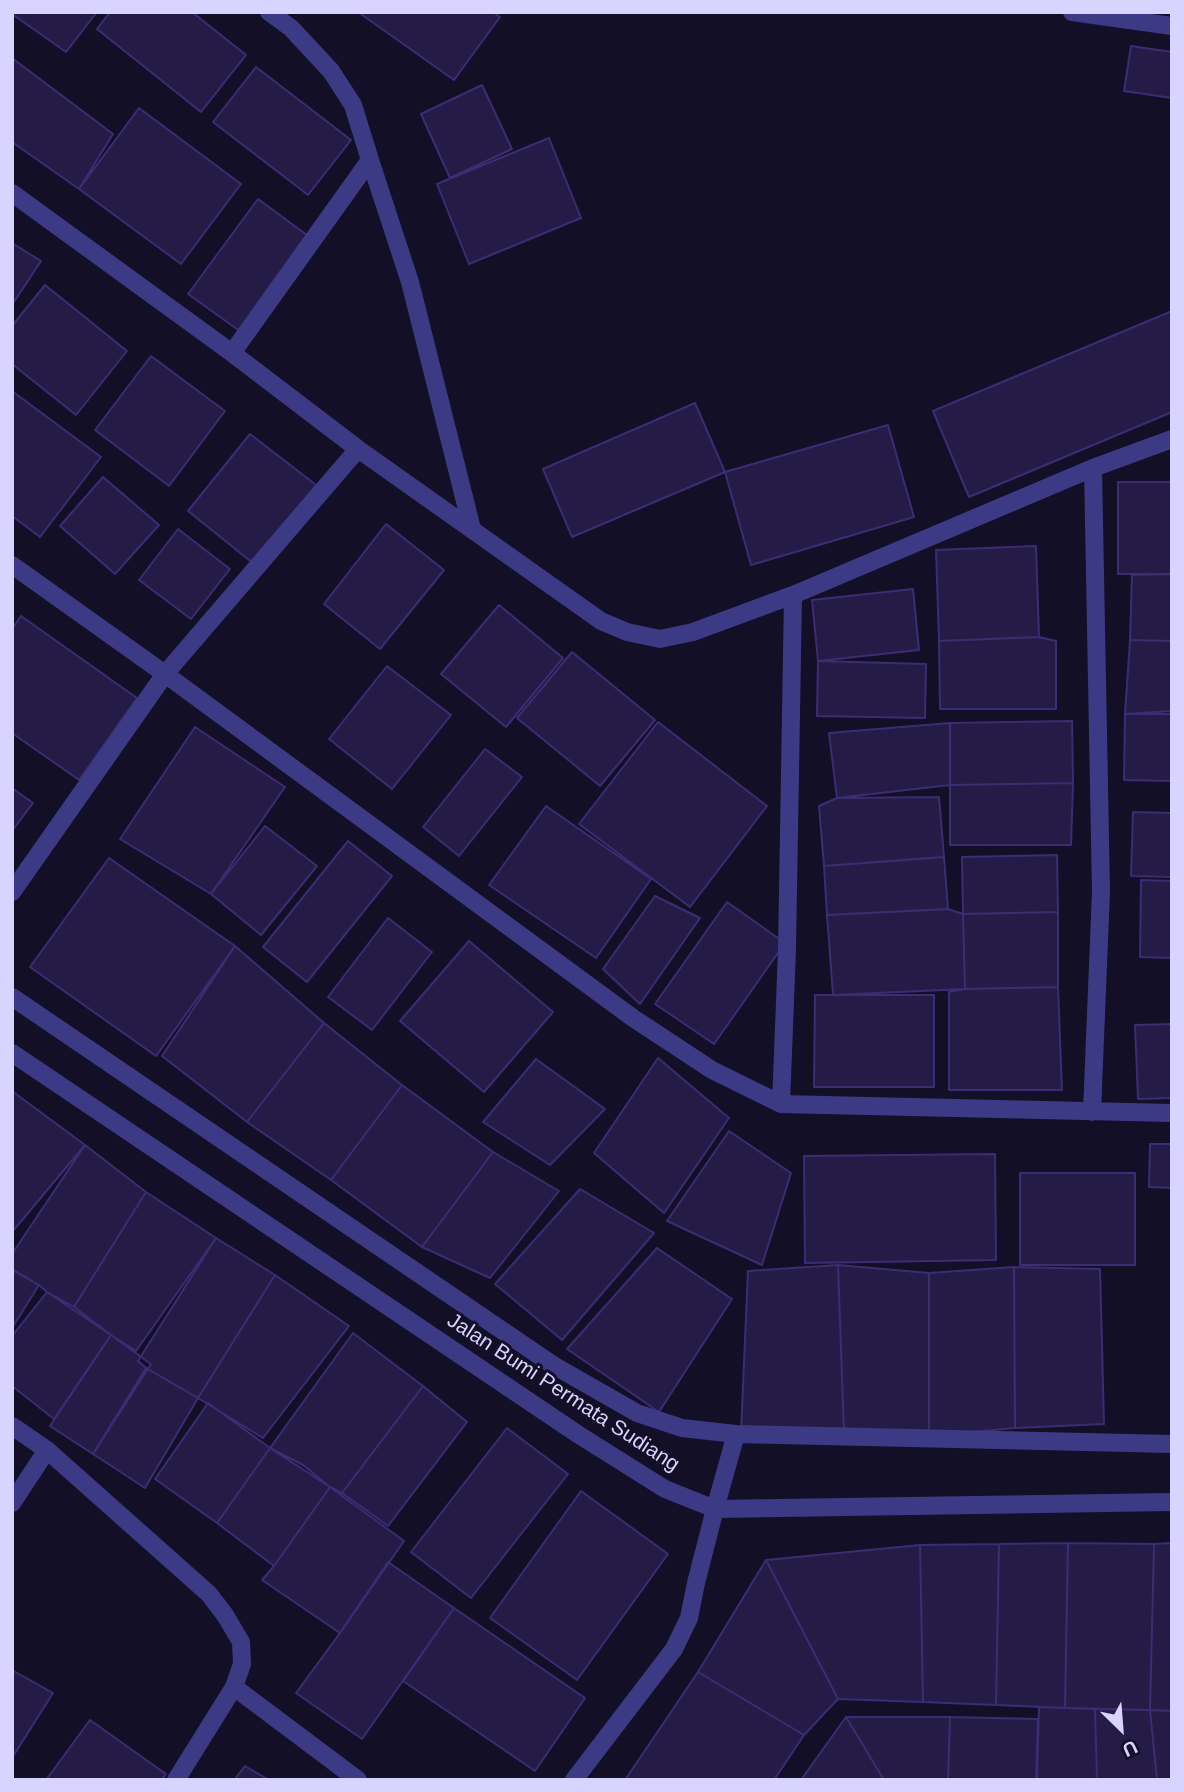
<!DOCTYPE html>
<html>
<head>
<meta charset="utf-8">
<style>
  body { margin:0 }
  #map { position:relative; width:1184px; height:1792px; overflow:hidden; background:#130f26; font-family:Arial,sans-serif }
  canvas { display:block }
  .frame { position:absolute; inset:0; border:14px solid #d9d4ff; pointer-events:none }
  .north { position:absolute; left:1086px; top:1694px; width:70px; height:70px; -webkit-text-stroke:5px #130f26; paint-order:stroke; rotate:155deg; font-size:19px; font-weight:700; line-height:28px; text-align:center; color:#d9d4ff }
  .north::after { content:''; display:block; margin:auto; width:24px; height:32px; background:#d9d4ff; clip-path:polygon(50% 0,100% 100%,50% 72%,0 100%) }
</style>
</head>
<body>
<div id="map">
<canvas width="1184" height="1792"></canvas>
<div class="frame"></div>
<div class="north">U</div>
</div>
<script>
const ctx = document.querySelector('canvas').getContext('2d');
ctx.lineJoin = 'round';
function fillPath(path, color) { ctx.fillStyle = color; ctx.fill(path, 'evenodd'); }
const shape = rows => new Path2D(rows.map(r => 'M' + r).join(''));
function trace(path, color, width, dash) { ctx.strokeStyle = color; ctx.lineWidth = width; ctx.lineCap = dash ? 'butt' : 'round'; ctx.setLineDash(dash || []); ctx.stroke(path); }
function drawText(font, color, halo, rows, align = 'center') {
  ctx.font = font + ' Arial,sans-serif'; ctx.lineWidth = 6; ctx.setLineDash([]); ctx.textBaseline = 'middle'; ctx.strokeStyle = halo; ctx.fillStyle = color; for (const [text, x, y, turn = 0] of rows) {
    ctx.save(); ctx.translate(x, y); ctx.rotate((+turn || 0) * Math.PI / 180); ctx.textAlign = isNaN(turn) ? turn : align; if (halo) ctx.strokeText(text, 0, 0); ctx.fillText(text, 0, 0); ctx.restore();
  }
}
const building = shape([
  [12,12,97,12,66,52,12,14,12,12],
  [110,12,192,12,246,55,201,112,97,29,110,12],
  [358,12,493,12,500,17,454,80,358,12],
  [1131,46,1172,52,1172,98,1124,91,1131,46],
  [12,58,113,134,79,189,12,142,12,58],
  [256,67,351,140,308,195,213,122,256,67],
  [482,85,512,149,450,178,421,114,482,85],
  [139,108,241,184,181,264,79,189,139,108],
  [549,138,581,218,469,264,437,184,549,138],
  [258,199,311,238,241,332,188,294,258,199],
  [12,243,41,261,12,305,12,243],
  [45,285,127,351,76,415,12,364,12,326,45,285],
  [1172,311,1172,412,969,497,933,411,1172,311],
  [151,356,225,411,169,486,95,430,151,356],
  [12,391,101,457,40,537,12,516,12,391],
  [695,403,725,472,572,537,543,469,695,403],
  [888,425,914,517,751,565,725,472,888,425],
  [250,434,316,485,254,564,188,511,250,434],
  [103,477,159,525,115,574,60,526,103,477],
  [1118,482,1172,482,1172,574,1118,574,1118,482],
  [386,524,444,570,380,649,324,604,386,524],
  [178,529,230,569,191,619,139,580,178,529],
  [1036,546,1039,637,939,641,936,550,1036,546],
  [1172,574,1172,641,1130,640,1132,575,1172,574],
  [913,589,919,650,818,661,812,600,913,589],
  [499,605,563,658,506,727,441,674,499,605],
  [21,616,137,698,79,780,12,733,12,629,21,616],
  [1039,637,1056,641,1056,709,940,709,939,641,1039,637],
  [1130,640,1172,641,1172,711,1125,714,1130,640],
  [572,652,655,720,600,786,517,718,572,652],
  [818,661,926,664,925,718,817,716,818,661],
  [387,666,451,715,392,789,329,739,387,666],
  [1125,714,1172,714,1172,781,1124,780,1125,714],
  [1072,721,1073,783,950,785,950,723,1072,721],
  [658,722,767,806,690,907,579,824,658,722],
  [950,723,950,785,837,798,829,733,950,723],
  [195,727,285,787,211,894,120,839,195,727],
  [485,749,522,777,459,856,423,827,485,749],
  [1073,783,1071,845,950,845,950,785,1073,783],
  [12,788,33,803,12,831,12,788],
  [939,797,944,857,824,866,819,806,837,798,939,797],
  [546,806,651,879,596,958,489,885,546,806],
  [1133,812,1172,813,1172,877,1131,876,1133,812],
  [265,826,317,866,261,935,211,894,265,826],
  [348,841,392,876,307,982,263,947,348,841],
  [1057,855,1058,912,963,914,962,857,1057,855],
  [944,857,948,909,827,915,824,866,944,857],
  [109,858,235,946,156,1056,30,967,109,858],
  [1141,880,1172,881,1172,958,1140,957,1141,880],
  [655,896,700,918,640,1004,603,969,655,896],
  [727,902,785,943,714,1044,655,1004,727,902],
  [948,909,963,914,965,989,833,995,827,915,948,909],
  [1058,912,1058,987,965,989,963,914,1058,912],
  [388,918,432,952,372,1030,328,997,388,918],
  [469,941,553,1012,484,1092,400,1021,469,941],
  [235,946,324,1023,247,1122,162,1056,235,946],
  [1058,987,1062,1090,949,1090,949,992,965,989,1058,987],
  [815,995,934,995,934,1087,814,1087,815,995],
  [324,1023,402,1085,331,1180,247,1122,324,1023],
  [1172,1024,1172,1098,1138,1099,1135,1025,1172,1024],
  [658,1058,729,1118,664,1213,594,1153,658,1058],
  [536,1059,605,1109,550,1165,483,1122,536,1059],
  [402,1085,493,1152,422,1247,331,1180,402,1085],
  [12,1091,85,1145,12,1232,12,1091],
  [729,1131,791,1173,762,1265,667,1221,729,1131],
  [1150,1144,1172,1144,1172,1188,1149,1187,1150,1144],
  [85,1145,146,1192,74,1307,47,1292,39,1285,12,1270,12,1254,85,1145],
  [493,1152,559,1191,490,1278,422,1247,493,1152],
  [995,1154,996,1260,805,1263,804,1156,995,1154],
  [1020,1173,1135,1173,1135,1265,1020,1265,1020,1173],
  [580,1189,654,1233,562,1340,495,1284,580,1189],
  [146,1192,216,1238,136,1351,111,1335,74,1307,146,1192],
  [216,1238,275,1275,198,1398,146,1368,138,1361,216,1238],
  [657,1248,732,1299,659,1412,567,1349,657,1248],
  [838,1265,929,1273,929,1436,844,1433,838,1265],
  [838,1265,844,1433,741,1432,748,1271,838,1265],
  [1014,1267,1100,1269,1104,1424,1015,1428,1014,1267],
  [1014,1267,1015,1428,929,1436,929,1273,1014,1267],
  [12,1269,39,1285,12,1328,12,1269],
  [275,1275,349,1326,263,1438,198,1398,275,1275],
  [47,1292,111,1335,54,1419,12,1386,12,1336,47,1292],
  [353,1333,423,1386,342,1493,330,1487,303,1465,270,1448,353,1333],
  [111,1335,151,1364,93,1454,50,1426,111,1335],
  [146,1368,198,1398,145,1488,93,1454,146,1368],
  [423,1386,467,1422,388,1526,342,1493,423,1386],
  [208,1403,270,1448,217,1523,155,1479,208,1403],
  [507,1428,568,1474,471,1598,411,1552,507,1428],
  [270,1448,330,1487,274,1566,217,1523,270,1448],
  [330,1487,404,1541,340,1633,262,1580,274,1566,330,1487],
  [581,1491,668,1554,577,1680,490,1618,581,1491],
  [1068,1543,1065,1708,996,1705,999,1544,1068,1543],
  [1068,1543,1154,1544,1150,1710,1065,1708,1068,1543],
  [1172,1543,1172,1711,1150,1710,1154,1544,1172,1543],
  [999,1544,996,1705,923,1702,920,1545,999,1544],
  [920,1545,923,1702,838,1699,766,1560,920,1545],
  [766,1560,838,1699,804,1735,698,1672,766,1560],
  [388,1562,454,1608,362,1739,296,1693,340,1633,388,1562],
  [454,1608,585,1698,535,1771,403,1681,454,1608],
  [12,1670,53,1693,12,1758,12,1670],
  [698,1672,804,1735,774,1780,625,1780,698,1672],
  [1039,1707,1095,1709,1097,1780,1037,1780,1039,1707],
  [1095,1709,1150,1710,1157,1780,1097,1780,1095,1709],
  [1150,1710,1172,1711,1172,1780,1157,1780,1150,1710],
  [846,1717,884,1780,801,1780,846,1717],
  [846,1717,950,1717,948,1780,884,1780,846,1717],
  [950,1717,1038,1719,1036,1780,948,1780,950,1717],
  [90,1720,166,1774,162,1780,46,1780,90,1720],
  [245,1766,269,1780,234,1780,245,1766]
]);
fillPath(building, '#241b47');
trace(building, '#3b2d73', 2);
trace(shape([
  [269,12,291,28,331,71,353,105,370,160,232,353,358,449,601,621,627,632,660,639,693,632,793,595,1093,468,1172,439],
  [1072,12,1172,26],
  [370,160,410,282,472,529],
  [12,193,232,353],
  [12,565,165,674,633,1018,712,1070,781,1104,1172,1113],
  [12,892,165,674,358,449],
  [12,997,553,1365,637,1413,682,1428,736,1434,1172,1444],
  [12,1053,579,1435,665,1489,715,1509,1172,1502],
  [781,1104,787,950,793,595],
  [1092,1112,1101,892,1093,468],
  [12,1426,47,1450,209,1594,225,1615,241,1642,242,1664,234,1687,176,1780],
  [12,1503,47,1450],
  [234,1687,358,1780],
  [574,1780,674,1649,689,1618,696,1583,715,1509,736,1434]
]), '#3d3a85', 18);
drawText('21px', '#d9d4ff', '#130f26', [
  ["Jalan Bumi Permata Sudiang",563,1393,33]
]);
</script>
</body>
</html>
